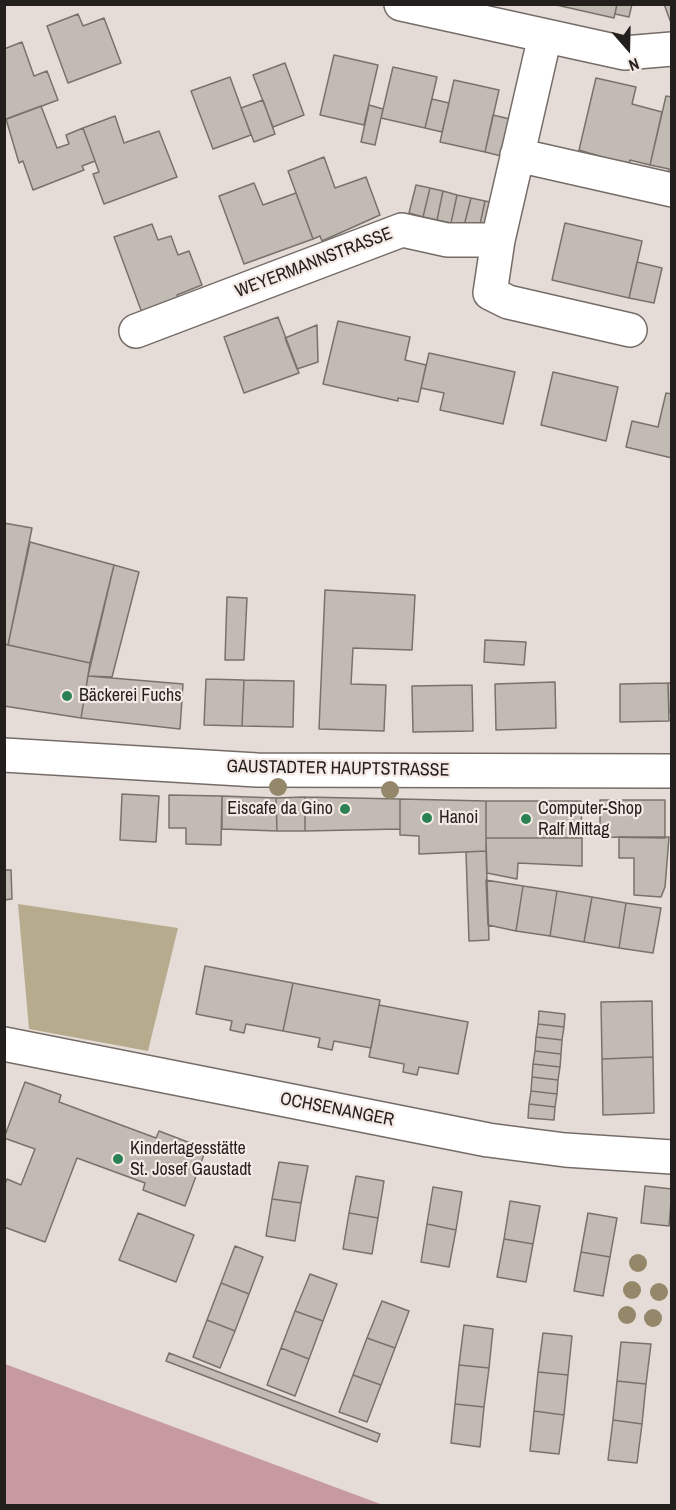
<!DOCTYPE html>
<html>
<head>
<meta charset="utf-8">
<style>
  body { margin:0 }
  #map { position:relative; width:676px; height:1510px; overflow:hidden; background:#e6dcd7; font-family:"Archivo Narrow",sans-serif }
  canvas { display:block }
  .frame { position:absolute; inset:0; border:6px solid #221f1d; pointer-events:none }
  .north { position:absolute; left:598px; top:18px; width:60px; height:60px; -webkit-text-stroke:4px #f4e9e4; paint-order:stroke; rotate:160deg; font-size:16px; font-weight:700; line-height:24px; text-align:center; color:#221f1d }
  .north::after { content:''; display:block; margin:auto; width:21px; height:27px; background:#221f1d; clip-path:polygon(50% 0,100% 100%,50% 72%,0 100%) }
</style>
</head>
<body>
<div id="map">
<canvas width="676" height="1510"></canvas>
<div class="frame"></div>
<div class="north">N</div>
</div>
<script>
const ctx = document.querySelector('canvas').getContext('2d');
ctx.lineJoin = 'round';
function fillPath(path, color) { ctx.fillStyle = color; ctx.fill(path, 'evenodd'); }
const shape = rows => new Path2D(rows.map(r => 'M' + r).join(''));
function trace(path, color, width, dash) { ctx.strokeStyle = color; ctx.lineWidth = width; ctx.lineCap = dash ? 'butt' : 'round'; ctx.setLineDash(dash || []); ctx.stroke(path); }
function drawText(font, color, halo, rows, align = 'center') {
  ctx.font = font + ' "Archivo Narrow",sans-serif'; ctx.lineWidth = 4.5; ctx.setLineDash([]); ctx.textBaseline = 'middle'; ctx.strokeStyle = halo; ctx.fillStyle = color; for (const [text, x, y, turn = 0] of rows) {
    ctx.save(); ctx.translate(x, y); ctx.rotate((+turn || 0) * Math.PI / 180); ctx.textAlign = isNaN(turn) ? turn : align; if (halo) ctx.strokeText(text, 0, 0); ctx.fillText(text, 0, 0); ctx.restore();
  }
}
fillPath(shape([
  [18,904,178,928,148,1051,29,1029]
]), '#b6ac8d');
fillPath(shape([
  [5,1364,383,1505,5,1505]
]), '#c799a1');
const building = shape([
  [552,4,617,4,614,18,552,4],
  [617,4,632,4,629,17,615,14,617,4],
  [664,4,672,4,672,23,671,23,664,4],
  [78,14,83,26,104,18,121,63,68,83,47,26,78,14],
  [22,42,34,76,47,71,58,100,4,120,4,49,22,42],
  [334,55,378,65,364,125,320,115,334,55],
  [285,63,304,115,273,127,253,75,285,63],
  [393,67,437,77,425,128,381,118,393,67],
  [230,77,251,135,213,149,191,91,230,77],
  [596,78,636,87,632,104,662,112,650,165,630,160,629,165,579,150,596,78],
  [454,80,499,90,485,152,440,142,454,80],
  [666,96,672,97,672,179,667,178,669,169,650,165,666,96],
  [432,99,449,103,442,132,425,128,432,99],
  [263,100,275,134,254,142,241,108,263,100],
  [369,105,383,109,375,145,361,142,369,105],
  [41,106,57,148,69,144,66,135,83,128,95,161,82,166,84,170,33,190,23,161,19,163,6,119,41,106],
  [493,115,514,120,505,157,485,152,493,115],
  [115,116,124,143,159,131,177,177,104,204,93,174,99,172,83,128,115,116],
  [324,157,335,188,366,177,380,215,322,241,320,236,313,239,288,171,324,157],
  [254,183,263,205,296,193,313,239,244,264,219,196,254,183],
  [416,185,430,188,423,217,409,213,416,185],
  [430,188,443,191,437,220,423,217,430,188],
  [443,191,457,195,451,223,437,220,443,191],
  [457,195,471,198,464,226,451,223,457,195],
  [471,198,485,201,479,229,464,226,471,198],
  [485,201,499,204,492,233,479,229,485,201],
  [565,223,642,241,629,298,552,280,565,223],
  [152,224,158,240,171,236,178,255,189,251,202,285,177,295,182,308,145,321,114,237,152,224],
  [637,262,662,268,654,303,629,298,637,262],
  [278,317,299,373,244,393,224,337,278,317],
  [338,321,410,337,405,360,426,365,418,402,398,398,398,401,323,384,338,321],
  [317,325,318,362,297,369,285,338,317,325],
  [429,353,515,372,503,424,440,410,444,393,421,388,429,353],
  [553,372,618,387,606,441,541,425,553,372],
  [666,393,672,394,672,458,626,447,632,421,658,427,666,393],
  [4,523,32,528,8,645,4,644,4,523],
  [30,542,114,565,90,663,8,645,30,542],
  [114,565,139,572,112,677,88,676,114,565],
  [325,590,415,595,412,650,353,648,351,684,386,685,384,731,319,729,325,590],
  [227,597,247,598,244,660,225,660,227,597],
  [485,640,526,642,524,665,484,662,485,640],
  [4,644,90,663,81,718,4,706,4,644],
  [88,676,183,684,180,729,81,718,88,676],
  [206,679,244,680,242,726,204,725,206,679],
  [244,680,294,681,293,727,242,726,244,680],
  [555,682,556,728,496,730,495,684,555,682],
  [668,683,669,721,620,722,620,684,668,683],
  [668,683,672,683,672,712,669,712,668,683],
  [472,685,473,731,413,732,412,686,472,685],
  [122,794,159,796,156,842,120,840,122,794],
  [169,795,222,796,221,845,186,844,186,828,169,828,169,795],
  [222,796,276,798,277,831,222,829,222,796],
  [305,797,400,799,400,829,305,831,305,797],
  [305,797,305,831,277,831,276,798,305,797],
  [400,799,486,801,486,851,419,854,419,836,400,835,400,799],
  [600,800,665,800,665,838,600,837,600,800],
  [486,801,581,801,582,838,486,838,486,801],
  [619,837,669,837,665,887,661,897,634,895,634,858,619,858,619,837],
  [486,838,582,838,582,866,518,863,517,879,487,873,486,838],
  [486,851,489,940,469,941,466,852,486,851],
  [4,870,11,870,12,899,4,900,4,870],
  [486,880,523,886,516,931,488,925,486,880],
  [523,886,557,891,550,936,516,931,523,886],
  [557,891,592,897,584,942,550,936,557,891],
  [592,897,626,903,619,948,584,942,592,897],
  [626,903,661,908,653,953,619,948,626,903],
  [205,966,293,983,283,1031,246,1024,244,1033,230,1030,232,1021,196,1014,205,966],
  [293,983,380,1000,371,1048,334,1041,332,1050,318,1047,320,1038,283,1031,293,983],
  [652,1001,653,1057,602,1059,601,1002,652,1001],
  [379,1005,468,1022,458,1074,419,1067,417,1075,403,1072,404,1064,369,1057,379,1005],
  [539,1011,565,1014,564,1027,538,1024,539,1011],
  [538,1024,564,1027,562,1040,536,1037,538,1024],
  [536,1037,562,1040,561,1054,535,1051,536,1037],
  [535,1051,561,1054,560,1067,533,1064,535,1051],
  [653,1057,654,1113,603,1115,602,1059,653,1057],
  [533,1064,560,1067,558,1080,532,1077,533,1064],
  [532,1077,558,1080,557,1094,531,1091,532,1077],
  [25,1082,61,1095,59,1102,156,1138,159,1131,206,1149,185,1206,143,1190,145,1183,77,1158,45,1242,4,1227,4,1186,7,1179,21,1185,35,1149,4,1138,25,1082],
  [531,1091,557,1094,555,1107,529,1104,531,1091],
  [529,1104,555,1107,554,1120,528,1118,529,1104],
  [279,1162,308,1166,301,1203,272,1199,279,1162],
  [356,1176,384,1181,378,1218,349,1213,356,1176],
  [645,1186,672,1189,669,1226,641,1223,645,1186],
  [433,1187,462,1192,456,1230,427,1224,433,1187],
  [272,1199,301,1203,295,1241,266,1236,272,1199],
  [510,1201,540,1206,533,1244,504,1239,510,1201],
  [138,1213,194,1235,176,1282,119,1260,138,1213],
  [349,1213,378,1218,372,1254,343,1249,349,1213],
  [588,1213,617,1218,610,1257,581,1252,588,1213],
  [427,1224,456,1230,449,1267,421,1262,427,1224],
  [504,1239,533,1244,526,1282,497,1277,504,1239],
  [235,1246,263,1257,249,1294,221,1283,235,1246],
  [581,1252,610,1257,603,1296,574,1291,581,1252],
  [310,1274,337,1284,323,1321,295,1311,310,1274],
  [221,1283,249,1294,235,1331,207,1320,221,1283],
  [382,1301,409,1311,395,1348,367,1338,382,1301],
  [295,1311,323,1321,309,1359,281,1348,295,1311],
  [207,1320,235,1331,220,1368,193,1357,207,1320],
  [464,1325,493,1329,489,1368,459,1365,464,1325],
  [543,1333,572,1336,568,1375,538,1372,543,1333],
  [367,1338,395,1348,381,1385,353,1375,367,1338],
  [621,1342,651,1344,646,1384,617,1381,621,1342],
  [281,1348,309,1359,295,1396,267,1385,281,1348],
  [169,1353,380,1434,377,1442,166,1361,169,1353],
  [459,1365,489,1368,484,1407,455,1404,459,1365],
  [538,1372,568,1375,564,1415,534,1411,538,1372],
  [353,1375,381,1385,367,1422,339,1412,353,1375],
  [617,1381,646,1384,642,1424,613,1420,617,1381],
  [455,1404,484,1407,480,1447,451,1443,455,1404],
  [534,1411,564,1415,559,1454,530,1451,534,1411],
  [613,1420,642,1424,637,1463,608,1460,613,1420]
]);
fillPath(building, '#c2bbb3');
trace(building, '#79726b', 1.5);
const minor = shape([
  [401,4,624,53,672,49],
  [545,36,498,240,490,293,508,302,630,330],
  [517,155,672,190],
  [136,331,402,230,447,240,498,240],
  [4,755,257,770,672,771],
  [4,1044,488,1140,565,1150,672,1157]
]);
trace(minor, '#756c67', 36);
trace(minor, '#fff', 33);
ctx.fillStyle = '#94876a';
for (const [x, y] of [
  [278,787],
  [390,790],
  [638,1263],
  [632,1290],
  [659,1292],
  [627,1315],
  [653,1318]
]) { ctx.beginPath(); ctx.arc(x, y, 9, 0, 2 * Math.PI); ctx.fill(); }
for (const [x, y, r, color] of [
  [67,696,6,"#2c8154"],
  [345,809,6,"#2c8154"],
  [427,818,6,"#2c8154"],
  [526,819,6,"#2c8154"],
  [118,1159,6,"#2c8154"]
]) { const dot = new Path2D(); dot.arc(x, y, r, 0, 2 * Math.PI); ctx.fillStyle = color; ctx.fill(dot); trace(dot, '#f4e9e4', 2); }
drawText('18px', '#221f1d', '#f4e9e4', [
  ["WEYERMANNSTRASSE",314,263,-21],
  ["GAUSTADTER HAUPTSTRASSE",338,769,1],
  ["OCHSENANGER",337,1110,11]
]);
drawText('18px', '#221f1d', '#f4e9e4', [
  ["Bäckerei Fuchs",79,696],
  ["Eiscafe da Gino",333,809,"right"],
  ["Computer-Shop",538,809],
  ["Ralf Mittag",538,830],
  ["Hanoi",439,818],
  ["Kindertagesstätte",130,1149],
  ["St. Josef Gaustadt",130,1170]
], 'left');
</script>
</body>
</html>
